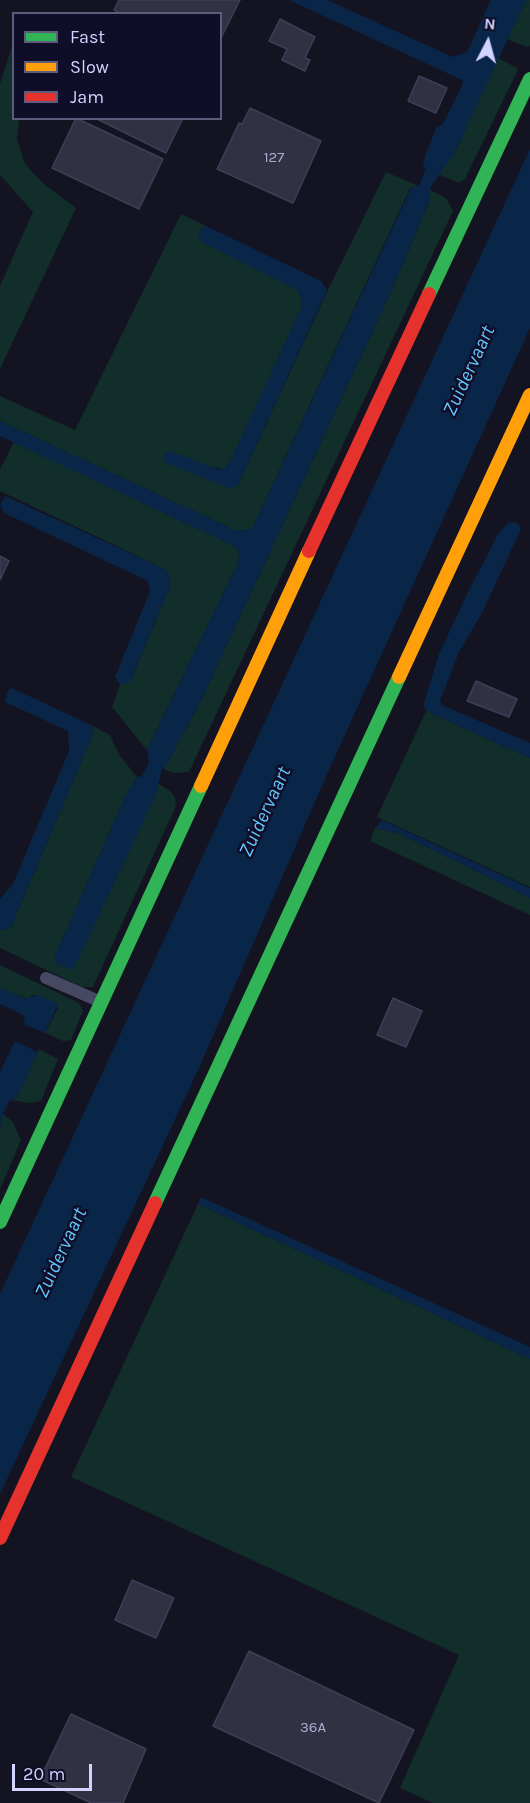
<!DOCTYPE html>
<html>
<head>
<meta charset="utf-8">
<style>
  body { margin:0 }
  #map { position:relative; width:530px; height:1803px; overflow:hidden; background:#141321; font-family:Karla,sans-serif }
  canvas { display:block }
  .legend { position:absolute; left:12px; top:12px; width:210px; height:108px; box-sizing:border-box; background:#0f0d27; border:2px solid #5d5c7d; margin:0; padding:8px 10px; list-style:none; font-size:18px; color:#d3d3ff }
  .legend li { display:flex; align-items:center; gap:12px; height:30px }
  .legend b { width:30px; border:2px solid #5d5c7d }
  .north { position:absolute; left:458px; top:12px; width:60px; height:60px; -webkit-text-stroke:4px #0f0d27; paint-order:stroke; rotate:6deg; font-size:16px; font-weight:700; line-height:24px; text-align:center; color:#d3d3ff }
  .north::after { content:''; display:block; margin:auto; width:21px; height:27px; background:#d3d3ff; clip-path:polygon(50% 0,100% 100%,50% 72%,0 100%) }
  .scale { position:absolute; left:12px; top:1764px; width:80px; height:27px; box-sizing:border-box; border:3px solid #d3d3ff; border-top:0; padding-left:8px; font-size:18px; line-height:21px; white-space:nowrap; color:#d3d3ff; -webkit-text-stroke:4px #0f0d27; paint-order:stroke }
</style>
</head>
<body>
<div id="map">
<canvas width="530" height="1803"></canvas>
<ul class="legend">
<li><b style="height:8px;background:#30b455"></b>Fast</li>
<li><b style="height:8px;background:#ff9f0a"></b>Slow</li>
<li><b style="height:8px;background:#e5322d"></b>Jam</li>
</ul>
<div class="north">N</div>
<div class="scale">20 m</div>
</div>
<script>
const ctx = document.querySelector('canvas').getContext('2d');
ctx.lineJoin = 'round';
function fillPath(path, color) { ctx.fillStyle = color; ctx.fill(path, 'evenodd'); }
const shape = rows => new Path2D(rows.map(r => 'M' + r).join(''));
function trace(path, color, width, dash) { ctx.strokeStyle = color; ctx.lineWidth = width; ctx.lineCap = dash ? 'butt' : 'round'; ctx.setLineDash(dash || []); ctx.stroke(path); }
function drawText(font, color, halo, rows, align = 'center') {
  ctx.font = font + ' Karla,sans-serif'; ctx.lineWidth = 5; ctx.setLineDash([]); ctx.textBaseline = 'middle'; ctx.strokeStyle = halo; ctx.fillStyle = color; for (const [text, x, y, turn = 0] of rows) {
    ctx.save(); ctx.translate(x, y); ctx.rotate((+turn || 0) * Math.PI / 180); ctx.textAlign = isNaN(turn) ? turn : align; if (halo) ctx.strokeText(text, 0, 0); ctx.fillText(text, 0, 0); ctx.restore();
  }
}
fillPath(shape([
  [526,0,530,0,530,46,527,47,507,39],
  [13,42,14,118,19,119,17,139,25,164,44,184,76,208,0,369,0,286,33,212,0,175,0,84],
  [498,58,517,68,517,72,465,179,459,183,438,174,453,156],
  [386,172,419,186,410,188,252,529,237,531,0,421,0,396,75,430,181,214,206,226,201,229,298,290,301,297,302,306,232,461,224,469,206,467,238,485,326,294],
  [430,190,446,198,453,211,189,772,173,773,162,768,167,764,201,700,390,294,429,202],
  [14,442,236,547,239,552,238,563,147,750,112,707,120,685,132,678,170,586,170,575,163,568,0,491,0,469],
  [427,709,432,714,530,758,530,887,377,817],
  [91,725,110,735,120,756,137,777,125,797,55,956,56,963,156,795,157,783,170,791,175,797,176,806,93,987,82,987,0,948,0,930,11,927,93,734],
  [375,828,398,833,530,898,530,915,370,841],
  [0,965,79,1003,83,1011,71,1040,63,1041,45,1033,58,1008,34,994,28,999,0,988],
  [39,1049,58,1059,41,1101,29,1103,10,1100,17,1098],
  [3,1114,13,1122,21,1140,0,1190,0,1129],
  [198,1204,530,1359,530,1803,433,1803,400,1788,459,1655,71,1477]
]), '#112e2b');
fillPath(shape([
  [289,0,327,0,453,57,467,52,491,0,526,0,453,156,431,186,429,202,390,294,201,700,167,764,162,768,156,795,74,968,71,970,56,963,55,956,125,797,137,777,142,776,149,762,147,750,238,563,239,552,236,547,0,436,0,421,237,531,252,529,411,188,419,186,426,168,423,166,425,156,436,128,443,124,463,83,462,80],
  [530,149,530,328,328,772,199,1068,0,1494,0,1294],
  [206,226,321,281,327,290,238,485,229,488,164,462,164,455,170,451,219,470,228,466,302,306,301,297,297,290,200,241,198,235,201,229],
  [5,496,163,568,170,575,170,586,130,682,120,685,115,677,150,591,148,581,4,513,0,505],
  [513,522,518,524,521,529,482,613,459,652,440,701,442,705,530,743,530,758,432,714,424,707,424,703,439,654,468,592,498,534,508,523],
  [12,688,91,725,93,734,11,927,0,931,0,899,13,884,69,751,68,731,5,702,8,690],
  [382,820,530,888,530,898,398,833,375,828],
  [0,988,27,999,37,995,58,1004,45,1033,23,1024,25,1018,23,1015,0,1004],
  [15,1041,38,1052,17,1098,10,1100,3,1114,0,1129,0,1072],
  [201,1197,530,1347,530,1359,198,1204]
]), '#092648');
const building = shape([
  [119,0,240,0,220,40,220,14,120,14,114,10,119,0],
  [280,19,315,37,305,58,310,60,305,71,282,60,287,49,269,41,280,19],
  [419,76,447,88,436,113,408,101,419,76],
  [250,108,321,141,293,203,217,169,239,123,242,124,250,108],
  [76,118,163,159,139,209,52,168,76,118],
  [95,118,183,118,166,153,95,118],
  [0,556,9,561,0,580,0,556],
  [476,681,517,699,509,717,467,701,476,681],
  [393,998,422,1011,406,1047,377,1035,393,998],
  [132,1580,174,1598,156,1638,115,1620,132,1580],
  [249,1651,414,1730,379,1803,213,1726,249,1651],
  [71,1714,146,1749,123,1803,91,1803,40,1779,71,1714]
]);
fillPath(building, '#323143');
trace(building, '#3e3e56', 1.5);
trace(shape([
  [46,978,101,1002]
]), '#474962', 12);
trace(shape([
  [429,294,530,79],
  [155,1203,399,677],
  [0,1222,201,786]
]), '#30b455', 14);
trace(shape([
  [399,677,530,395],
  [201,786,309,551]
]), '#ff9f0a', 14);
trace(shape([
  [309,551,429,294],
  [0,1538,155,1203]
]), '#e5322d', 14);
drawText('15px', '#abaad0', null, [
  ["127",274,158],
  ["36A",313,1728]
]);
drawText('italic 20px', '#61c8ff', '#0f0d27', [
  ["Zuidervaart",469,371,-65],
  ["Zuidervaart",265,812,-65],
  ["Zuidervaart",61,1253,-65]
]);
</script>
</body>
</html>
